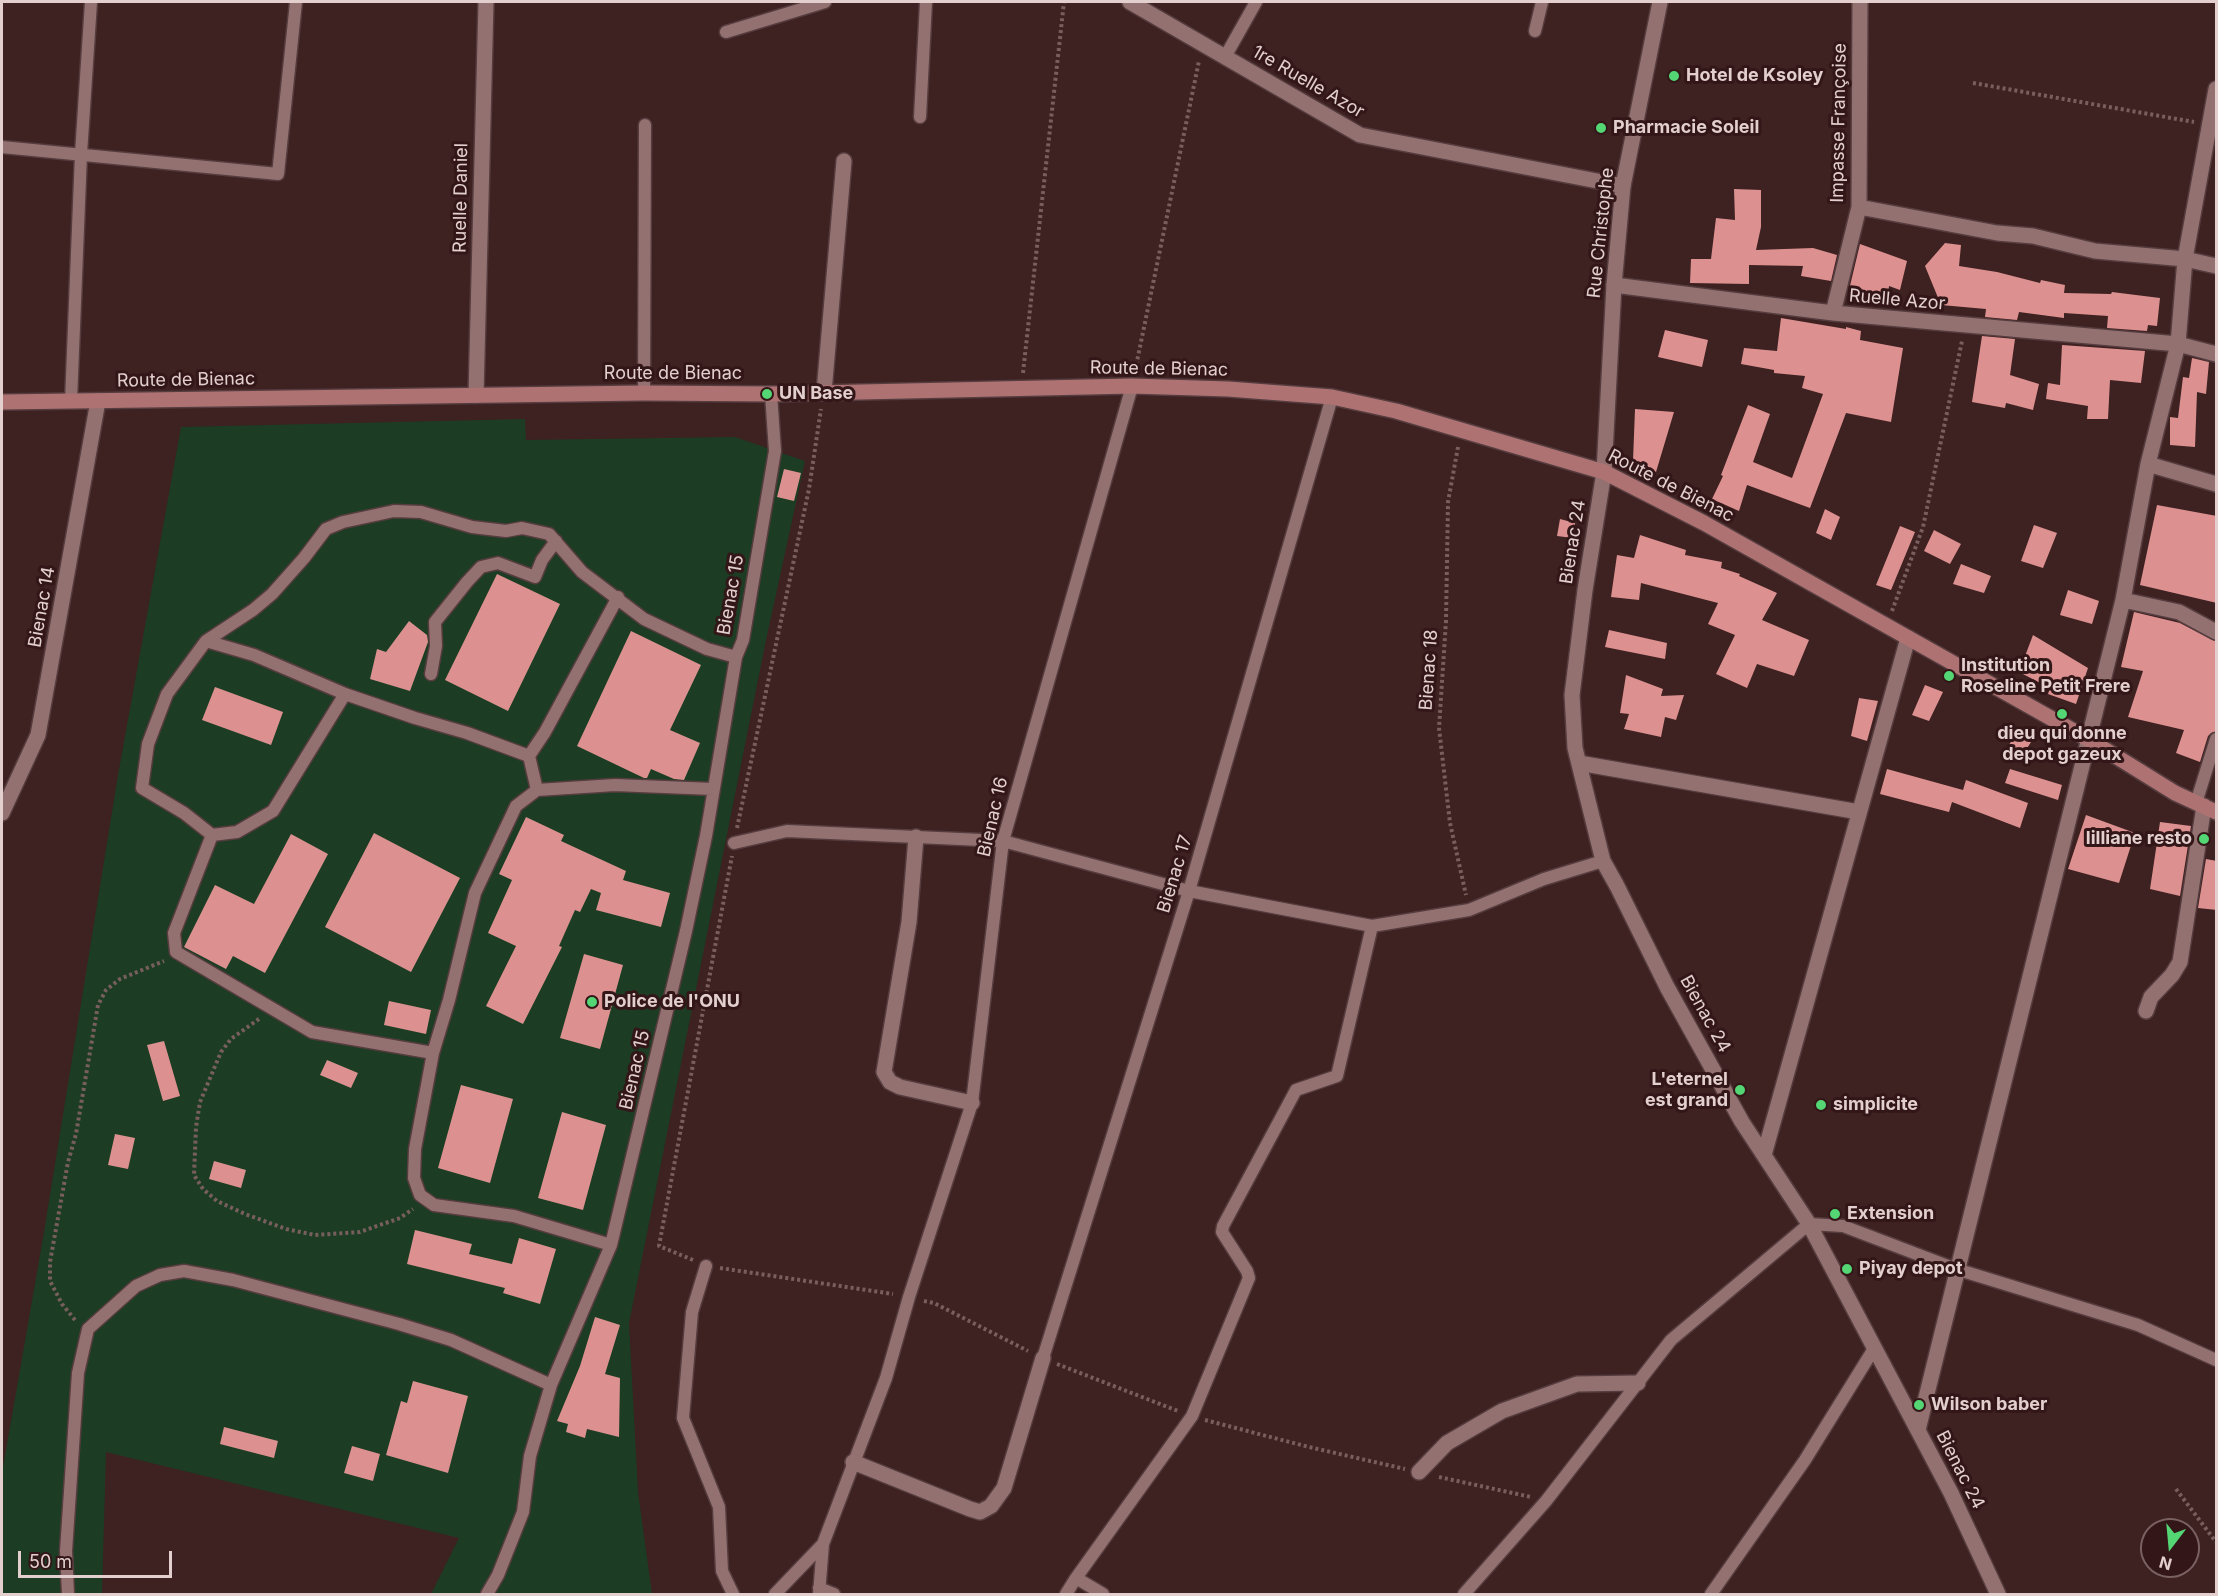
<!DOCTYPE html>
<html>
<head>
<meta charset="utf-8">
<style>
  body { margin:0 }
  #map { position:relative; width:2218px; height:1596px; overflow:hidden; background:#3e2121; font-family:Inter,sans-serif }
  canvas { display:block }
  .frame { position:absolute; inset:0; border:3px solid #e3cfce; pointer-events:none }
  .north { position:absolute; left:2140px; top:1518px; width:60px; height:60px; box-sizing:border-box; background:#331718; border:2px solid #796161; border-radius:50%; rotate:196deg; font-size:16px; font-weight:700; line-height:24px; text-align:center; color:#e3cfce }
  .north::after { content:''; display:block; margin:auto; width:21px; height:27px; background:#53d673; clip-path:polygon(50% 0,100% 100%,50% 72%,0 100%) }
  .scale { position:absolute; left:18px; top:1551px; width:154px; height:27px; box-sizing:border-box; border:3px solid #e3cfce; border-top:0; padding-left:8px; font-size:18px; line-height:21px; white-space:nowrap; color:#e3cfce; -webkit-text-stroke:4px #331718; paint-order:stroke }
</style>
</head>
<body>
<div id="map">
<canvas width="2218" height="1596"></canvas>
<div class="frame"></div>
<div class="north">N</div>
<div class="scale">50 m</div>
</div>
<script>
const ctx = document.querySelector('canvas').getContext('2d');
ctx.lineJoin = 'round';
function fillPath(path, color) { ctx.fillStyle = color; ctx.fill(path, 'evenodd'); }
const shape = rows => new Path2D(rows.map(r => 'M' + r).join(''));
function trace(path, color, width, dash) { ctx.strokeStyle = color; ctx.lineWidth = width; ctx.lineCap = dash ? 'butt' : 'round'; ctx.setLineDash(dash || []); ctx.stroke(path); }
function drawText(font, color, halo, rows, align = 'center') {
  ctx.font = font + ' Inter,sans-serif'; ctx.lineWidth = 6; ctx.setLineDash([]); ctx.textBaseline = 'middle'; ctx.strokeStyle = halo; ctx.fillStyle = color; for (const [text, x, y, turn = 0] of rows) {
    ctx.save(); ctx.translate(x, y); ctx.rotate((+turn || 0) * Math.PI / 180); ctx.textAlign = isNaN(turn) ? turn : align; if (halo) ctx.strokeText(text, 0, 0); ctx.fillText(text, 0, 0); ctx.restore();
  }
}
fillPath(shape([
  [525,419,526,440,735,437,805,461,765,645,629,1323,638,1492,652,1594,431,1594,459,1538,106,1452,102,1594,2,1594,2,1473,44,1232,118,775,181,427]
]), '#1c3d23');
fillPath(shape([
  [1734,189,1761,190,1761,227,1756,250,1813,248,1837,255,1831,281,1801,276,1803,266,1749,265,1749,284,1690,283,1691,259,1711,259,1716,218,1735,220],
  [1945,243,1961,245,1959,266,1997,272,2040,283,2041,280,2065,285,2064,293,2111,294,2112,292,2160,298,2157,326,2148,325,2147,331,2107,328,2108,316,2064,313,2064,318,2019,312,2017,320,1985,317,1986,309,1941,305,1925,266],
  [1860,244,1907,261,1900,290,1889,286,1888,298,1848,294],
  [1781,318,1846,329,1846,327,1861,331,1860,340,1903,348,1891,422,1846,413,1810,508,1747,485,1739,511,1712,499,1723,476,1721,475,1748,405,1770,414,1753,462,1792,478,1823,394,1802,388,1805,376,1774,373,1774,370,1741,364,1744,348,1777,351],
  [1665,330,1708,340,1702,367,1658,357],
  [1982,336,2015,339,2010,375,2039,384,2033,410,2006,403,2005,408,1972,402],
  [2062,345,2145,351,2141,383,2110,380,2108,419,2087,419,2088,406,2046,399,2048,383,2060,385],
  [2192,358,2209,362,2206,394,2197,392,2195,447,2170,445,2170,417,2178,418,2183,377,2189,378],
  [1635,409,1674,412,1656,472,1633,461],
  [784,469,801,473,794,501,777,497],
  [2157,505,2217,516,2217,603,2140,585],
  [1825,509,1840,517,1831,540,1816,533],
  [1560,519,1575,523,1573,538,1557,536],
  [2034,525,2057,533,2043,568,2021,561],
  [1900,526,1915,532,1891,590,1876,585],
  [1934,530,1961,544,1950,564,1924,551],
  [1640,535,1686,550,1685,555,1722,562,1721,568,1740,574,1739,576,1777,593,1762,620,1809,640,1794,676,1757,664,1747,688,1716,674,1735,635,1708,624,1718,603,1641,583,1639,600,1611,597,1617,555,1634,558],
  [1961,564,1991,576,1984,593,1953,584],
  [497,574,560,604,508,711,445,680],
  [2068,590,2099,601,2092,624,2060,615],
  [2134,612,2180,623,2217,642,2217,731,2211,733,2208,736,2200,762,2176,753,2184,730,2128,717,2143,671,2121,667],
  [409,621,427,635,428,642,410,691,370,679,377,649,386,652],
  [1609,630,1667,643,1665,659,1605,647],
  [631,631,701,665,670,730,700,743,684,780,674,779,651,769,647,778,644,778,577,746],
  [2033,635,2088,668,2076,704,2048,694,2050,688,2019,672],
  [1626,675,1663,689,1661,696,1684,695,1676,720,1665,717,1661,737,1624,729,1629,714,1620,713],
  [1925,685,1943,692,1929,721,1912,715],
  [215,687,283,712,271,745,202,720],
  [1859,698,1878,701,1867,741,1851,736],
  [2020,729,2033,739,2020,759,2006,749],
  [1887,769,1963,790,1966,780,2028,803,2020,828,1952,802,1949,812,1880,794],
  [2010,769,2062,785,2058,800,2005,783],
  [2086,815,2135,833,2119,883,2068,869],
  [526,817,564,835,561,841,626,871,623,880,670,893,661,927,596,910,601,893,591,889,580,912,575,910,559,946,562,947,523,1024,486,1006,516,946,488,933,512,880,499,874],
  [2160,822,2191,826,2180,896,2150,889],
  [374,833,460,878,411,972,325,927],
  [291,834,328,854,265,973,233,956,226,969,184,947,215,885,254,904],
  [2206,859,2217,861,2217,910,2198,908],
  [584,954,623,965,600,1049,560,1038],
  [389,1001,431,1010,426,1034,384,1025],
  [164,1041,180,1096,163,1101,147,1045],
  [327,1060,358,1073,351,1088,320,1075],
  [461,1085,513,1099,490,1183,438,1168],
  [562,1112,606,1125,583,1210,538,1198],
  [115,1134,135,1138,128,1169,108,1165],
  [214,1161,246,1170,241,1188,209,1179],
  [415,1230,472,1244,469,1254,512,1264,519,1238,556,1249,540,1304,503,1293,505,1288,407,1264],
  [595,1317,620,1325,605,1374,620,1378,619,1437,587,1429,585,1438,566,1432,568,1424,557,1421,580,1366],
  [413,1381,468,1396,448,1473,386,1455,401,1401,407,1403],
  [224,1427,278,1441,274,1458,220,1444],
  [352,1446,380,1454,373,1481,344,1473]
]), '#dc9190');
const service = shape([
  [1535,31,1542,2],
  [726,32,825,2],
  [1225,57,1256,2],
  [920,117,926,2],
  [2,147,278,174,296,2],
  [644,393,645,125],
  [71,401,81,154,91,2],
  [206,641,253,610,272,594,304,558,326,529,343,522,394,511,421,512,472,527,506,531,522,528,549,534,582,572,644,619,707,649,736,657],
  [431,674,436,646,435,622,467,582,481,567,498,563,535,577,542,560,556,541],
  [529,756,545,732,618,597],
  [537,790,516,806,475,893,449,1000,433,1053,415,1149,414,1178,420,1195,434,1205,514,1216,611,1245],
  [2196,803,2216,739],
  [212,835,237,832,273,811,345,694],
  [734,843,787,831,1003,841,1189,891,1372,926,1469,910,1544,879,1603,861],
  [433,1053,312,1032,176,952,174,933,212,835,184,813,142,788,148,744,167,694,206,641,254,655,345,694,415,718,467,733,529,756,537,790,615,785,713,789],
  [706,1266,692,1312,683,1418,719,1507,722,1571,733,1594],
  [1043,1358,1189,891,1332,397],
  [1076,1578,1103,1594],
  [819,1588,834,1594],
  [68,1594,66,1551,78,1373,88,1329,136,1286,160,1275,184,1271,233,1280,399,1324,451,1340,551,1385],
  [487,1594,498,1575,523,1512,530,1456,551,1385,611,1245,686,931,706,836,736,657,743,640,775,451,771,394],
  [775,1594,823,1544,886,1378,909,1297,972,1103,1003,841,1132,386],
  [819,1594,823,1544],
  [1066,1594,1076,1578,1192,1416,1249,1278,1247,1271,1222,1232,1223,1226,1296,1090,1337,1076,1372,926],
  [1464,1594,1546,1501,1671,1340,1809,1224,1843,1226,1956,1269,2138,1325,2216,1360],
  [1711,1594,1805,1460,1875,1347]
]);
const minor = shape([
  [1130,2,1360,135,1623,186],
  [1859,207,1997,233,2033,236,2095,251,2185,259,2216,266],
  [1614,285,1833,313,2178,344,2216,354],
  [1833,313,1859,207,1860,2],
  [824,392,844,161],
  [476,395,486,2],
  [2148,464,2216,484],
  [1604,472,1585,590,1572,695,1575,748,1603,861,1617,886,1667,987,1742,1122,1809,1224,1951,1493,1998,1594],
  [2123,600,2179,612,2216,632],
  [1579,763,1859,812],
  [2,813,38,735,98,401],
  [916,837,909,922,884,1072,890,1082,900,1087,972,1103],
  [2146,1011,2151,997,2172,975,2180,962,2204,806],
  [1764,1155,1908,638],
  [1918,1430,2123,600,2148,464,2178,344,2185,259,2216,89],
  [853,1462,970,1509,980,1512,991,1506,1004,1488,1043,1358],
  [1419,1472,1447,1443,1502,1411,1577,1384,1638,1383]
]);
const tertiary = shape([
  [1604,472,1614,285,1623,186,1660,2]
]);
const secondary = shape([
  [2,402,644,393,771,394,1132,386,1228,389,1332,397,1396,411,1604,472,1704,523,2088,739,2175,793,2216,812]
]);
trace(service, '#553c3e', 15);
trace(minor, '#553c3e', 18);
trace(tertiary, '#553c3e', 18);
trace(secondary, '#553c3e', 18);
trace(shape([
  [1973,83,2194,122],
  [1135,371,1199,61],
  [1023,373,1064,2],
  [1458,447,1448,502,1446,621,1439,728,1450,823,1466,895],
  [1892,611,1923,527,1962,341],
  [737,828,809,489,821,409],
  [259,1019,231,1039,221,1052,200,1102,196,1127,194,1175,203,1189,217,1201,245,1214,286,1229,315,1235,360,1232,400,1218,413,1209],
  [693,1260,659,1246,732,856],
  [720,1268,893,1294],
  [924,1301,934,1303,1028,1351],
  [75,1320,62,1304,50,1281,50,1262,68,1162,76,1134,98,1005,106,990,120,979,164,961],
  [1057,1364,1178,1411],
  [1205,1420,1309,1447,1405,1469],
  [1439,1477,1531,1497],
  [2176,1489,2216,1542]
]), '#785f5e', 4, [3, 3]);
trace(service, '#947171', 12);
trace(minor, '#947171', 15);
trace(tertiary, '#947171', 15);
trace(secondary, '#ae7273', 15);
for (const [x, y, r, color] of [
  [1674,76,6,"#53d673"],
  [1601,128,6,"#53d673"],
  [767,394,6,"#53d673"],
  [1949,676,6,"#53d673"],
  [2062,714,6,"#53d673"],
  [2204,839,6,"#53d673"],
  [592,1002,6,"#53d673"],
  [1740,1090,6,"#53d673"],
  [1821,1105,6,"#53d673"],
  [1835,1214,6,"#53d673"],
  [1847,1269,6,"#53d673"],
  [1919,1405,6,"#53d673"]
]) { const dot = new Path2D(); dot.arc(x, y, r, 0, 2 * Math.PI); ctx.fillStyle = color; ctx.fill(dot); trace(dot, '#331718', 2); }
drawText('bold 18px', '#e3cfce', '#331718', [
  ["Hotel de Ksoley",1686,76],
  ["Pharmacie Soleil",1613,128],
  ["UN Base",779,394],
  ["Institution",1961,666],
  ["Roseline Petit Frere",1961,687],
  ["dieu qui donne",2062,734,"center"],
  ["depot gazeux",2062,755,"center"],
  ["lilliane resto",2192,839,"right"],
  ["Police de l'ONU",604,1002],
  ["L'eternel",1728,1080,"right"],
  ["est grand",1728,1101,"right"],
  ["simplicite",1833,1105],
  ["Extension",1847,1214],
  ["Piyay depot",1859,1269],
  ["Wilson baber",1931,1405]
], 'left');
drawText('18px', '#e3cfce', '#331718', [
  ["1re Ruelle Azor",1308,82,30],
  ["Impasse Françoise",1839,123,-89],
  ["Ruelle Daniel",461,198,-89],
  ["Rue Christophe",1601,233,-84],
  ["Ruelle Azor",1897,300,5],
  ["Route de Bienac",1159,369,1],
  ["Route de Bienac",673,374],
  ["Route de Bienac",186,380,-1],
  ["Route de Bienac",1671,486,27],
  ["Bienac 24",1573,542,-81],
  ["Bienac 15",731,595,-80],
  ["Bienac 14",42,607,-80],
  ["Bienac 18",1429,670,-86],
  ["Bienac 16",993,817,-77],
  ["Bienac 17",1175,874,-73],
  ["Bienac 24",1705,1014,61],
  ["Bienac 15",635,1070,-77],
  ["Bienac 24",1960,1470,63]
]);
</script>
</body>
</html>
